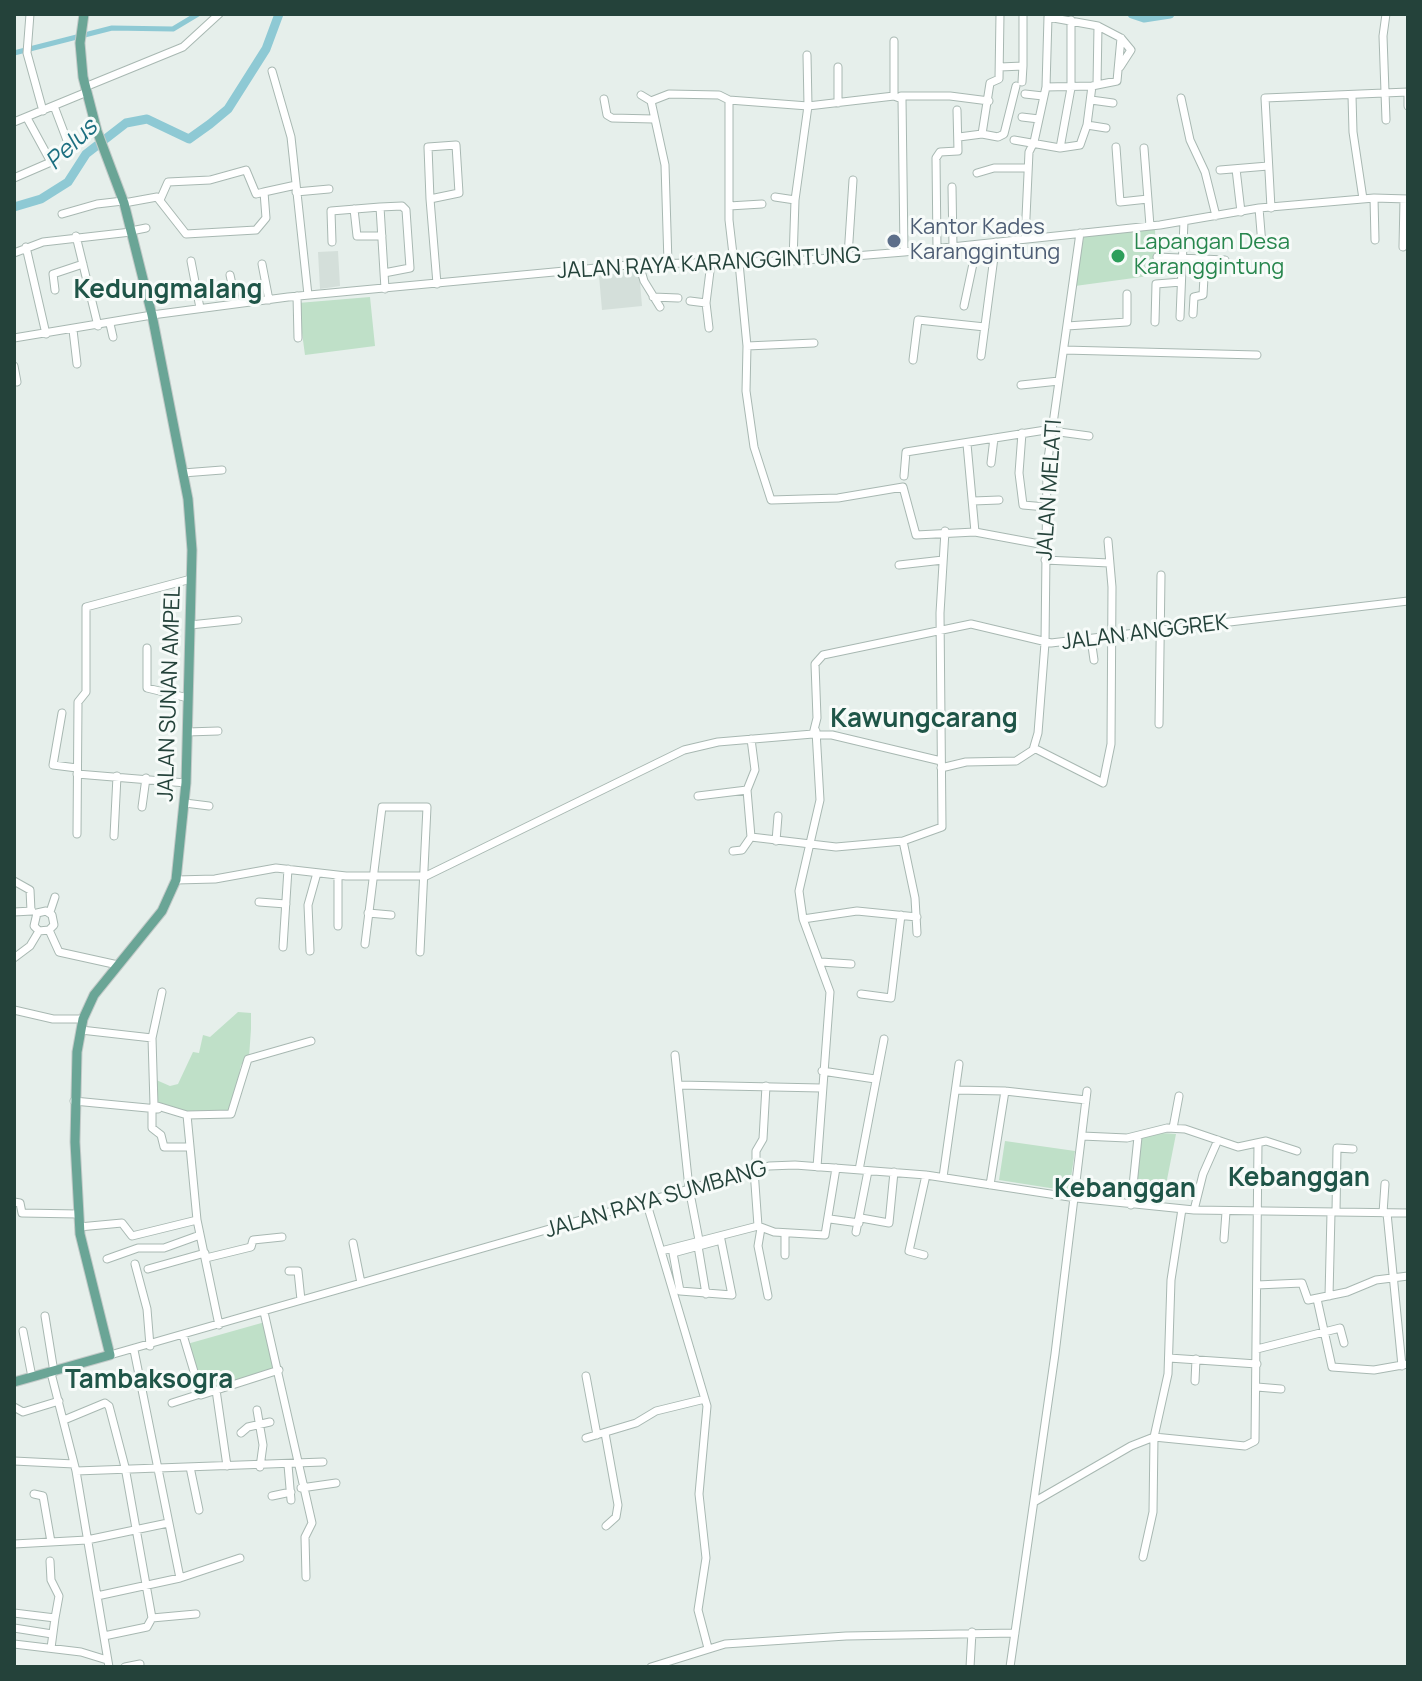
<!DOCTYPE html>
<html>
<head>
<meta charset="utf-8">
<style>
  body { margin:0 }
  #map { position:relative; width:1422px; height:1681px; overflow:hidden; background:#e6efeb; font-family:Manrope,sans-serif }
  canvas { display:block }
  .frame { position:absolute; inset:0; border:16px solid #24423a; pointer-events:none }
</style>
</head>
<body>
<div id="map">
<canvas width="1422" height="1681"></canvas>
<div class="frame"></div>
</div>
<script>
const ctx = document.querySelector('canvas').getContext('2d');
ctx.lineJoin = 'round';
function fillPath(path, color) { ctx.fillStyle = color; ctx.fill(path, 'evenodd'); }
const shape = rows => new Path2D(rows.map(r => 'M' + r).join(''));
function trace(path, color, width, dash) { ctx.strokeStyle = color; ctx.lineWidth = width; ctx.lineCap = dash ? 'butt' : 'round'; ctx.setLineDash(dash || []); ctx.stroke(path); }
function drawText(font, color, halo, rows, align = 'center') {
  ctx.font = font + ' Manrope,sans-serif'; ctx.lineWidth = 6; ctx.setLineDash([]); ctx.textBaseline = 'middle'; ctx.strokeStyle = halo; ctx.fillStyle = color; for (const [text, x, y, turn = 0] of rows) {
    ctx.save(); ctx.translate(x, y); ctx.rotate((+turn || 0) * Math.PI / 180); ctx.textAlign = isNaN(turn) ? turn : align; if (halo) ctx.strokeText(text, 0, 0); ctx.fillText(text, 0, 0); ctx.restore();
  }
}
fillPath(shape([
  [338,251,340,286,320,289,318,252],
  [639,270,642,306,602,310,599,276]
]), '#d4dfda');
fillPath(shape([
  [1155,228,1156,275,1075,286,1084,236],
  [370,297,375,346,305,355,298,303],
  [238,1012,251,1013,251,1029,249,1057,241,1065,231,1113,188,1113,156,1104,154,1079,170,1086,178,1084,193,1052,199,1053,203,1035,210,1037],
  [1162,1133,1176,1134,1162,1205,1132,1202,1141,1138],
  [1005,1141,1075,1151,1069,1191,999,1180],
  [265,1322,273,1369,202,1392,187,1344]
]), '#bfe0c8');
trace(shape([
  [14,53,112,28,173,29,198,14]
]), '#8ec9d4', 5);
trace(shape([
  [1132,14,1144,18,1170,14],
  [14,207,41,199,68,182,86,154,126,123,147,119,189,139,210,124,228,109,266,49,279,14]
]), '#8ec9d4', 9);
const minor = shape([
  [30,14,27,53,43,111],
  [838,67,838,103],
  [1000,67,1023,66,1023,14],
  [272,71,291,137,308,295],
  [1022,82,1023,66],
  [1097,85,1098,26],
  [85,87,183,47,219,14],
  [1046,87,1092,86,1117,81,1121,38],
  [1025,94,1043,96],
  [641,95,651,101],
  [894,96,894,41],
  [901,96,950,96,989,101],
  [1352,96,1353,132,1363,199],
  [1181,98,1190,140,1205,172,1216,216],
  [604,99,607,115,612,118,653,119],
  [1091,100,1113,103],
  [651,101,665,165,668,263],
  [651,101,669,94,719,95,729,100],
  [54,106,68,143],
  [1408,106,1408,92],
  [1022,117,1039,119],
  [1386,120,1383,36,1386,14],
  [14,122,87,92],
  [1087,125,1106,128],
  [982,134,998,137,1004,134,1016,86],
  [959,137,982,134,990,83,999,79,1000,14],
  [1014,140,1060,148,1080,145,1087,125,1092,86],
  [1116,147,1120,202,1148,199],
  [1060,148,1071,88,1071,20],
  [1144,148,1150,226],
  [1236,169,1241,212],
  [1220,170,1268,166],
  [977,173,994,168,1028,168],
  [14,178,51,162,27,118],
  [952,187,953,247],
  [296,192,329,189],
  [775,197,795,200],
  [1374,198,1375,240],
  [430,199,428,147,456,145,459,193,430,199,437,284],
  [160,200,168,182,210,180,246,170,256,194,264,192],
  [124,203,157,197,186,234,256,230,266,218,264,192,296,185],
  [729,206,762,204],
  [380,207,402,206,406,210,410,268,384,273],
  [1259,208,1262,245],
  [1271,208,1265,98,1408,92],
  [354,209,357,236,382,236],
  [62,214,97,204,123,201],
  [131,231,146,228],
  [76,236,98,326],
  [1025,239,1029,152,1034,142,1046,87,1048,17,1098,26,1121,38,1131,50,1120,67],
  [332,242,331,211,380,207,385,289],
  [26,247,46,334],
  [1403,247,1404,199],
  [937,248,936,158,940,152,958,151,957,110],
  [14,253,43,242,131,232],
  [848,256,853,180],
  [1157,257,1225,260],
  [191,261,200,308],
  [793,261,795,200,808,106,894,96,902,99,904,252],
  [734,263,729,220,729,100,808,106,807,55],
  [739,263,747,346,746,391,754,447,771,500,838,498,903,487,916,535,975,532,1045,545],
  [262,264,269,300],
  [639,264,644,281,660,307],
  [230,275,236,303],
  [55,290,53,274,83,264],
  [297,296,298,338],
  [653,297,678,298],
  [690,301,706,303],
  [964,306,977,245],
  [1193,314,1194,297,1203,295,1205,259],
  [1180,317,1184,221],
  [1155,322,1156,284,1181,282],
  [110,324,113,337],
  [1067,326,1127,322,1127,294],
  [709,328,706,303,711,263],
  [73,330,77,364],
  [14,338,152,315,288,297,639,264,793,261,904,252,1160,225,1259,208,1374,198,1408,199],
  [747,346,814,343],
  [1064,350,1257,355],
  [981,356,996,242],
  [913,360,918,320,985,327],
  [14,366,17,382],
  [1021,385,1059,381],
  [1052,431,1089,436],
  [1022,433,1019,473,1023,505,1046,507],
  [967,444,975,532],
  [991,463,994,438],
  [183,473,222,470],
  [904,476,906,452,1052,429],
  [973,501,999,500],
  [1045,560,1109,563],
  [899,565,943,560],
  [190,625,238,620],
  [1091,639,1094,660],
  [147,648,147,688,188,698],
  [62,713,53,765,77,768],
  [1159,724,1161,575],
  [816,731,820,800,799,891,803,919,830,992,817,1167],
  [187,732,218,731],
  [816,735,832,735,941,761],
  [751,739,755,770,747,790,751,837,836,847,903,841,942,827,940,613,945,531],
  [1034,748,1103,783,1111,744,1112,587,1108,541],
  [941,768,966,762,1016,761,1033,750,1038,733,1045,643,1047,466,1080,233],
  [77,774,186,783],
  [698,796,747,790],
  [185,803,209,806],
  [142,807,146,778],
  [77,834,78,702,86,692,86,607,191,579],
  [114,836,117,776],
  [776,841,778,816],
  [903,841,915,898,917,933],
  [733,851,742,850,751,837],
  [338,876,338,926],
  [176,880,215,879,276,868,346,876,426,876,684,750,718,742,813,734,817,718,815,664,823,655,971,624,1051,643,1408,601],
  [14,881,30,890,31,911],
  [259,902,286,904],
  [14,912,32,911],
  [50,912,55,897],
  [368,913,391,915],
  [803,919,857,911,917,917],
  [49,930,39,931,34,926,37,913,46,911,52,915,54,925,49,930,59,952,118,965],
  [365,944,382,807,427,807,420,952],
  [283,947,288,869],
  [310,951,308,905,317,873],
  [14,958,30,946,39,931],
  [821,962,851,964],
  [861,994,891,998,901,915],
  [14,1010,53,1019,83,1019],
  [81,1030,152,1038,154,1105,187,1115,197,1220,219,1325],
  [152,1038,162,992],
  [675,1055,689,1188,699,1240],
  [822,1071,875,1079],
  [679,1085,821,1088],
  [956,1090,1005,1091,1086,1100],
  [74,1101,158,1109],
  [152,1108,152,1128,161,1135,164,1147,190,1147],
  [187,1115,231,1114,248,1059,311,1041],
  [1173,1128,1179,1096],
  [1082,1136,1127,1138,1167,1128,1185,1129,1238,1147,1266,1141,1297,1151],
  [756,1169,756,1151,763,1139,766,1086],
  [754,1170,758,1226,774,1232,825,1235,836,1168],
  [859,1170,884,1039],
  [943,1177,959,1064],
  [990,1185,1005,1091],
  [646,1201,661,1251,758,1226],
  [14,1202,20,1203,22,1213,78,1214],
  [1131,1205,1138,1137],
  [1194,1210,1203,1174,1218,1140],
  [1336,1212,1337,1148,1353,1149],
  [1383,1213,1385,1184],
  [1387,1213,1402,1366],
  [861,1218,889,1223,894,1172],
  [830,1219,859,1223],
  [79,1227,122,1223,132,1236,197,1220],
  [761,1228,758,1246,768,1296],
  [856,1232,868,1171],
  [1224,1239,1226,1212],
  [721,1240,732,1295,680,1291,673,1253,721,1240],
  [353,1243,361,1283],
  [698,1246,706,1294],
  [661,1251,707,1406,699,1494,706,1558,698,1610,708,1648],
  [785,1255,785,1233],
  [924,1255,909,1251,926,1175],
  [206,1258,251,1247,253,1240,282,1237],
  [107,1259,138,1248,164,1248,200,1235],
  [135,1264,147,1309,150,1346],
  [148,1269,205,1253],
  [289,1271,298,1271,301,1300],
  [1257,1285,1302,1283,1308,1300,1347,1292,1376,1280,1408,1276],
  [1329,1296,1331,1213],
  [1317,1299,1332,1367,1374,1370,1408,1364],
  [264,1312,312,1523,305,1537,306,1577],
  [45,1316,54,1372],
  [23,1331,32,1377],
  [183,1335,201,1395,279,1370],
  [1257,1349,1340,1328,1344,1343],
  [134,1350,180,1578],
  [110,1355,769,1166,795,1165,926,1175,1076,1198,1194,1210,1408,1213],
  [1169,1358,1257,1364],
  [51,1373,76,1471,109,1667],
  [586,1376,597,1435],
  [1195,1381,1196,1359],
  [1257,1387,1281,1389],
  [216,1390,227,1466],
  [172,1403,200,1394],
  [14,1407,23,1412,59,1401],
  [257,1410,263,1445,260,1467],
  [64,1420,105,1403,109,1406,125,1467,152,1618],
  [241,1433,248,1427,270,1422],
  [605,1433,618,1505,616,1517,606,1526],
  [586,1438,636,1423,656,1411,705,1399],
  [14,1461,74,1464],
  [288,1465,291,1500],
  [190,1467,199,1510],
  [76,1471,323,1462],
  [301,1488,336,1483],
  [34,1494,43,1496,51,1542],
  [272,1496,291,1492],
  [1034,1502,1131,1446,1154,1437,1245,1446,1255,1441,1258,1143],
  [14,1544,87,1540,168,1523],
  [1143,1557,1153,1512,1154,1437,1168,1374,1171,1280,1182,1209],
  [50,1561,51,1580,59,1596,55,1618],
  [97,1596,180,1578,240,1558],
  [14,1613,55,1618,51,1648],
  [14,1628,52,1634],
  [104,1636,147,1627,152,1618,196,1614],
  [14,1644,81,1652,107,1660],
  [125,1667,140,1664],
  [651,1667,725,1644,846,1636,1015,1633],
  [970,1667,972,1632],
  [1010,1667,1055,1354,1087,1091]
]);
const major = shape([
  [14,1382,110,1355,80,1234,75,1142,77,1052,83,1019,94,995,162,911,176,880,186,783,192,550,188,499,152,315,124,203,97,131,83,77,80,43,84,14]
]);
trace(minor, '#a8b8b2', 9);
trace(major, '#c2cac8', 11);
trace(minor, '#fff', 7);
trace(major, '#6aa596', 9);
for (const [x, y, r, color] of [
  [894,241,8,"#5c6f8a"],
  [1118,256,8,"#2e9e5b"]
]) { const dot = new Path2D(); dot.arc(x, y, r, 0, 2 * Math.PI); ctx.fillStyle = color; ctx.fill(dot); trace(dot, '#f7fbf9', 3); }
drawText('22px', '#4e5e75', '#f7fbf9', [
  ["Kantor Kades",910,228],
  ["Karanggintung",910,253]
], 'left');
drawText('22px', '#27864d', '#f7fbf9', [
  ["Lapangan Desa",1134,243],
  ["Karanggintung",1134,268]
], 'left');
drawText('22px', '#24423a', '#f7fbf9', [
  ["JALAN RAYA KARANGGINTUNG",709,264,-3],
  ["JALAN MELATI",1050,490,-86],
  ["JALAN ANGGREK",1145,633,-7],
  ["JALAN SUNAN AMPEL",170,694,-88],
  ["JALAN RAYA SUMBANG",656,1200,-16]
]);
drawText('italic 24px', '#1c6f80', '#f7fbf9', [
  ["Pelus",72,145,-44]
]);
drawText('bold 26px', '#1f5548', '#f7fbf9', [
  ["Kedungmalang",168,291],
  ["Kawungcarang",924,720],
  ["Kebanggan",1299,1179],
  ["Kebanggan",1125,1190],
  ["Tambaksogra",149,1381]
]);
</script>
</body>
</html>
